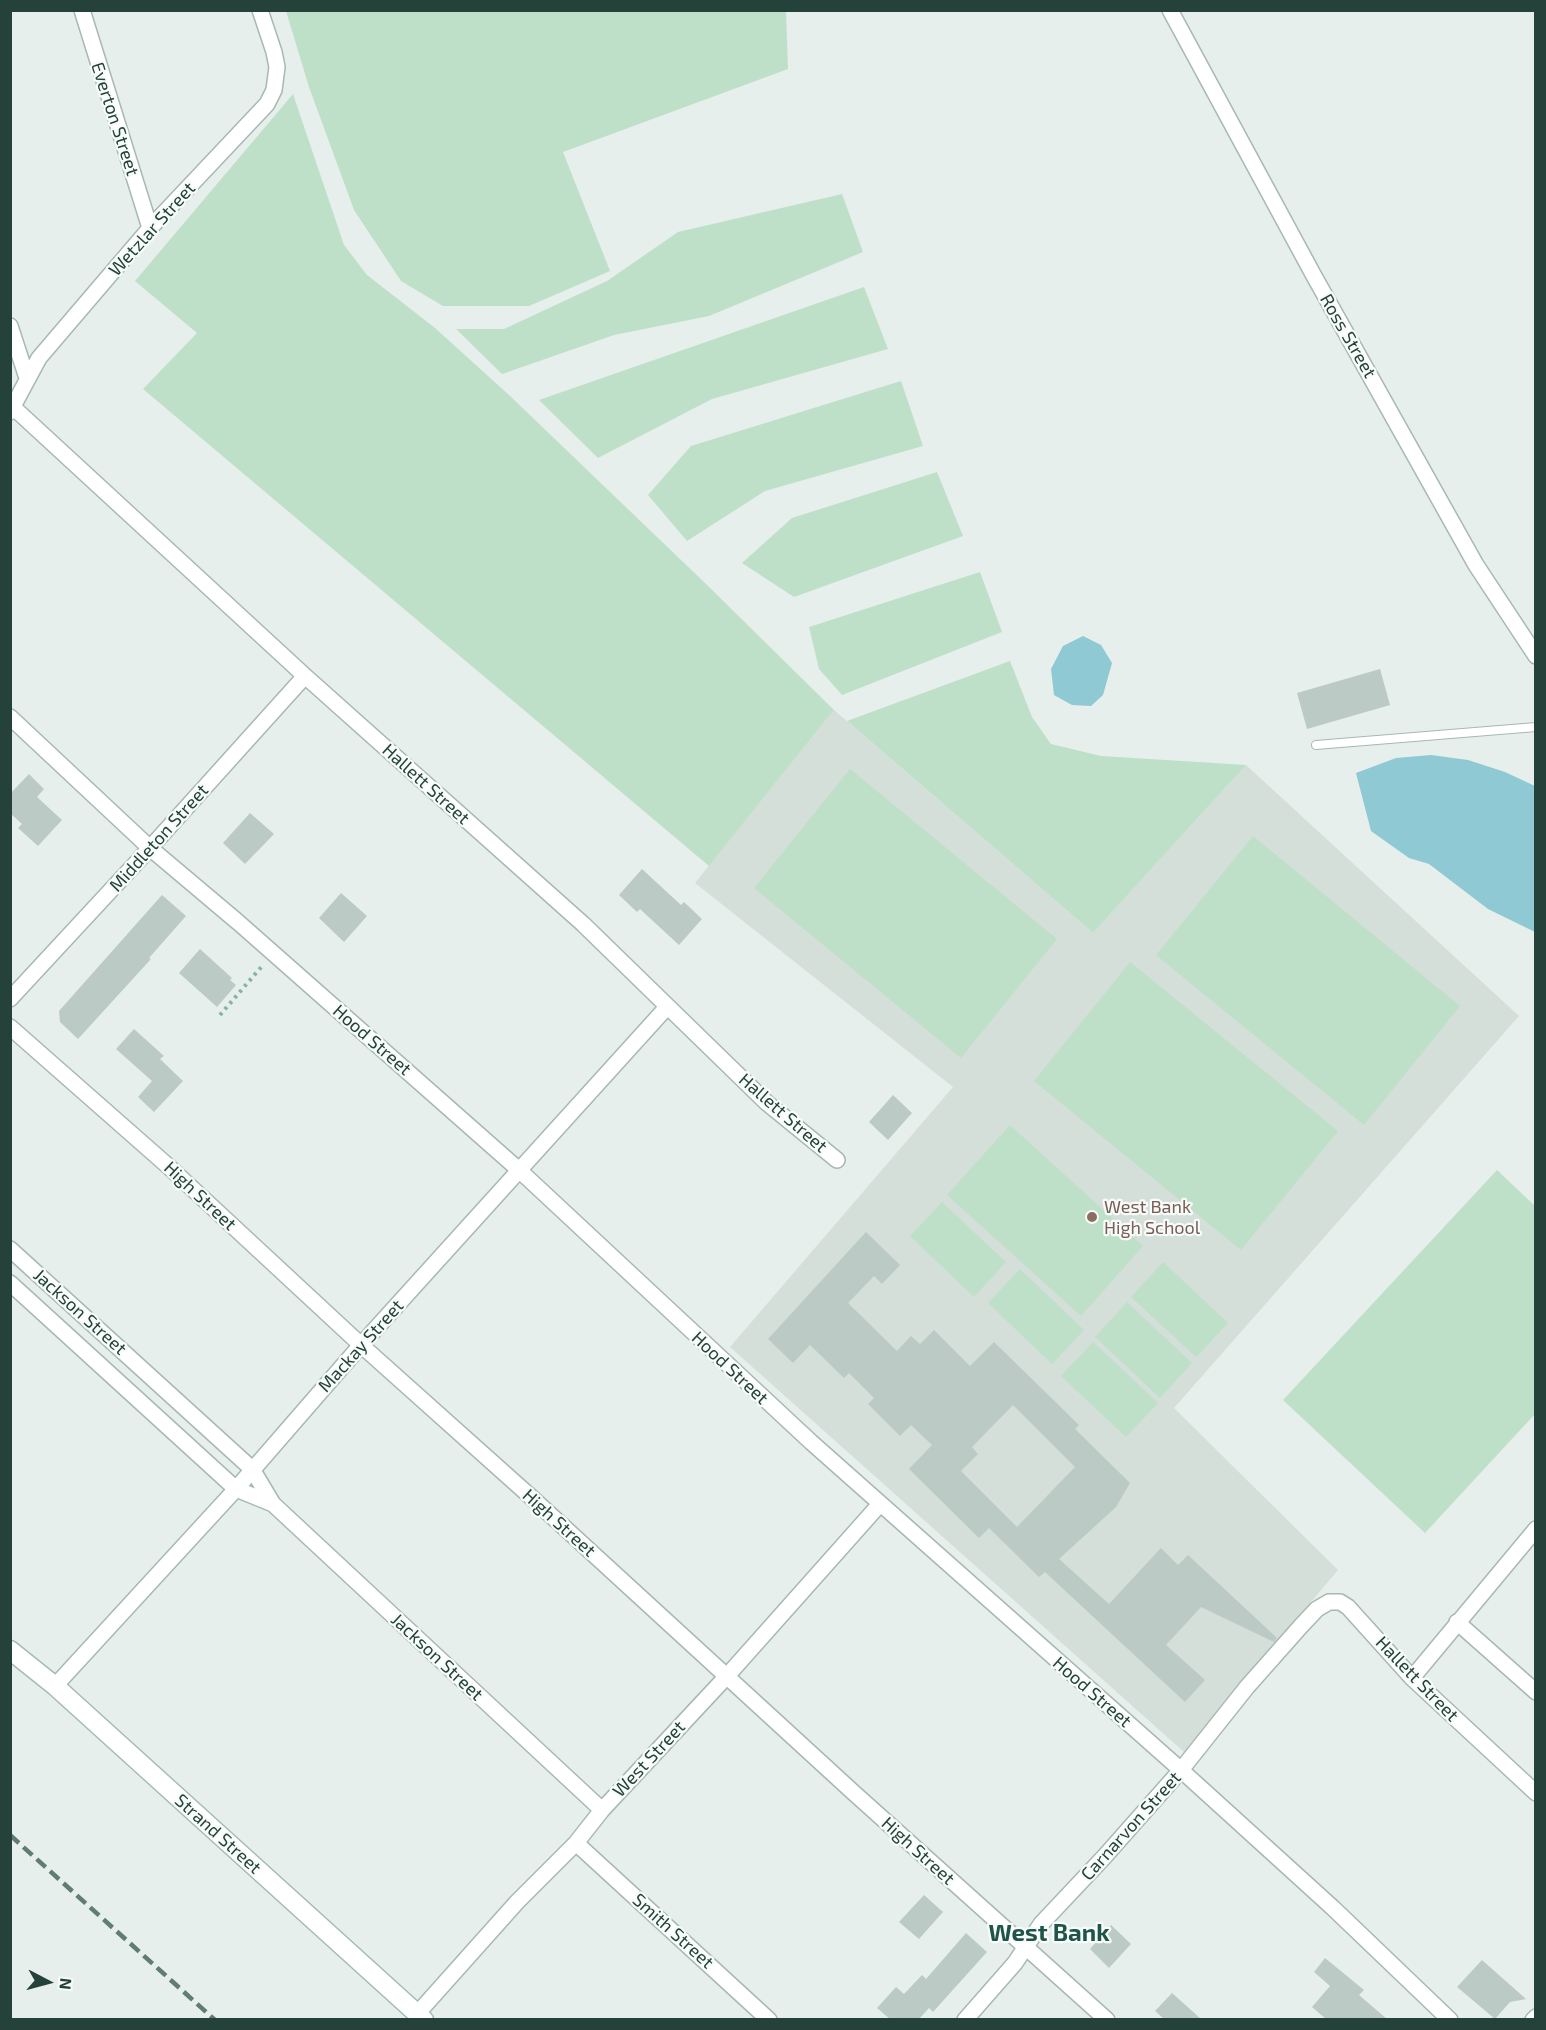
<!DOCTYPE html>
<html>
<head>
<meta charset="utf-8">
<style>
  body { margin:0 }
  #map { position:relative; width:1546px; height:2030px; overflow:hidden; background:#e6efeb; font-family:"Exo 2",sans-serif }
  canvas { display:block }
  .frame { position:absolute; inset:0; border:12px solid #24423a; pointer-events:none }
  .north { position:absolute; left:18px; top:1952px; width:60px; height:60px; -webkit-text-stroke:4px #f7fbf9; paint-order:stroke; rotate:96deg; font-size:16px; font-weight:700; line-height:24px; text-align:center; color:#24423a }
  .north::after { content:''; display:block; margin:auto; width:21px; height:27px; background:#24423a; clip-path:polygon(50% 0,100% 100%,50% 72%,0 100%) }
</style>
</head>
<body>
<div id="map">
<canvas width="1546" height="2030"></canvas>
<div class="frame"></div>
<div class="north">N</div>
</div>
<script>
const ctx = document.querySelector('canvas').getContext('2d');
ctx.lineJoin = 'round';
function fillPath(path, color) { ctx.fillStyle = color; ctx.fill(path, 'evenodd'); }
const shape = rows => new Path2D(rows.map(r => 'M' + r).join(''));
function trace(path, color, width, dash) { ctx.strokeStyle = color; ctx.lineWidth = width; ctx.lineCap = dash ? 'butt' : 'round'; ctx.setLineDash(dash || []); ctx.stroke(path); }
function drawText(font, color, halo, rows, align = 'center') {
  ctx.font = font + ' "Exo 2",sans-serif'; ctx.lineWidth = 4.5; ctx.setLineDash([]); ctx.textBaseline = 'middle'; ctx.strokeStyle = halo; ctx.fillStyle = color; for (const [text, x, y, turn = 0] of rows) {
    ctx.save(); ctx.translate(x, y); ctx.rotate((+turn || 0) * Math.PI / 180); ctx.textAlign = isNaN(turn) ? turn : align; if (halo) ctx.strokeText(text, 0, 0); ctx.fillText(text, 0, 0); ctx.restore();
  }
}
fillPath(shape([
  [834,710,1093,933,1246,765,1519,1016,1174,1408,1338,1570,1184,1752,730,1347,953,1087,695,883]
]), '#d4dfda');
fillPath(shape([
  [286,11,786,11,788,69,563,152,610,271,529,306,443,306,401,281,354,210,309,87],
  [293,94,344,245,367,275,435,328,509,395,705,583,834,710,709,866,143,389,197,333,135,281],
  [842,194,863,252,709,316,614,335,502,374,456,329,504,329,607,281,678,232],
  [864,287,888,349,712,399,598,458,539,400],
  [901,381,923,446,765,491,687,541,648,495,691,446],
  [937,472,963,536,794,597,742,563,792,518],
  [980,572,1002,632,842,695,819,669,809,627],
  [1010,661,1032,717,1051,744,1101,756,1246,765,1093,933,847,721],
  [850,769,1057,939,961,1058,754,888],
  [1253,836,1460,1006,1364,1125,1156,955],
  [1130,962,1338,1131,1241,1250,1034,1081],
  [1010,1125,1143,1246,1081,1316,947,1195],
  [1497,1170,1535,1206,1535,1414,1425,1533,1283,1400],
  [942,1202,1006,1262,974,1297,910,1236],
  [1163,1262,1228,1323,1196,1357,1131,1297],
  [1020,1269,1084,1330,1052,1364,988,1303],
  [1127,1302,1192,1363,1160,1398,1095,1337],
  [1093,1342,1158,1403,1126,1437,1061,1376]
]), '#bfe0c8');
fillPath(shape([
  [1083,636,1101,645,1112,663,1103,695,1091,706,1072,705,1054,695,1051,669,1063,646],
  [1431,755,1468,760,1505,772,1535,786,1535,932,1488,909,1429,864,1409,858,1371,831,1356,773,1396,758]
]), '#8ec9d4');
fillPath(shape([
  [1380,669,1390,705,1307,729,1297,693],
  [29,774,44,789,37,797,62,820,38,846,18,828,22,824,10,813,10,794],
  [250,813,274,834,245,864,223,843],
  [642,869,681,905,684,902,702,919,679,945,640,909,637,912,619,895],
  [341,893,367,916,344,942,319,918],
  [162,895,186,916,149,958,151,959,78,1039,60,1022,59,1011],
  [200,949,232,978,230,980,236,985,217,1007,179,973],
  [134,1029,164,1056,160,1059,183,1081,154,1112,138,1097,152,1081,116,1049],
  [893,1095,912,1113,888,1140,869,1122],
  [866,1232,900,1265,882,1284,874,1276,848,1303,897,1351,911,1336,920,1344,934,1330,970,1366,994,1342,1079,1425,1075,1429,1130,1483,1116,1507,1059,1559,1109,1604,1161,1548,1178,1565,1188,1555,1277,1638,1274,1642,1201,1607,1166,1645,1205,1680,1185,1702,1045,1572,1039,1577,989,1528,979,1538,909,1469,932,1445,911,1425,900,1436,868,1404,874,1398,849,1373,844,1378,810,1345,793,1363,768,1339],
  [1013,1405,1075,1467,1017,1527,961,1471,978,1454,972,1447],
  [924,1895,943,1912,919,1939,899,1922],
  [1111,1925,1131,1944,1109,1968,1090,1949],
  [966,1933,987,1952,933,2012,929,2008,919,2019,890,2019,877,2008,896,1987,904,1994,922,1975,926,1979],
  [1325,1958,1364,1990,1359,1995,1387,2019,1326,2019,1312,2007,1330,1986,1314,1972],
  [1482,1960,1526,1999,1510,2002,1495,2019,1457,1987],
  [1172,1993,1201,2019,1164,2019,1155,2011]
]), '#bbcac4');
const lane = shape([
  [1316,745,1536,727]
]);
const street = shape([
  [82,10,150,228],
  [1170,10,1314,276,1476,565,1536,656],
  [10,326,27,378],
  [14,408,305,676,583,924,767,1103,837,1160],
  [10,412,39,358,150,228,267,104,274,90,277,67,274,52,260,10],
  [10,717,150,848,239,923,519,1170,811,1442,1181,1770,1333,1908,1450,2020],
  [10,999,150,848,305,676],
  [10,1027,168,1166,361,1345,531,1497,854,1793,1107,2020],
  [10,1249,252,1469,273,1504,602,1810],
  [10,1283,236,1489,273,1504],
  [1457,1622,1536,1692],
  [1412,1678,1536,1529],
  [55,1686,236,1489,361,1345,667,1007],
  [576,1843,769,2020],
  [417,2014,517,1902,576,1843,602,1810,727,1676,880,1504],
  [965,2020,1015,1963,1041,1924,1105,1856,1181,1770,1247,1687,1301,1626,1317,1609,1329,1602,1340,1602,1348,1607,1412,1678,1536,1793],
  [1533,2020,1536,2017]
]);
const secondary = shape([
  [10,1650,55,1686,424,2020]
]);
trace(lane, '#a8b8b2', 10);
trace(street, '#a8b8b2', 18);
trace(secondary, '#a4bbb3', 21);
trace(shape([
  [220,1015,263,965]
]), '#86b3a5', 4, [3, 4.5]);
trace(lane, '#fff', 8);
trace(street, '#fff', 15);
trace(secondary, '#fff', 18);
trace(shape([
  [10,1835,215,2020]
]), '#5f7d75', 4.5, [12, 6]);
for (const [x, y, r, color] of [
  [1092,1217,6,"#8d6e63"]
]) { const dot = new Path2D(); dot.arc(x, y, r, 0, 2 * Math.PI); ctx.fillStyle = color; ctx.fill(dot); trace(dot, '#f7fbf9', 2); }
drawText('18px', '#24423a', '#f7fbf9', [
  ["Everton Street",115,119,72],
  ["Wetzlar Street",152,229,-48],
  ["Ross Street",1348,336,60],
  ["Hallett Street",426,784,42],
  ["Middleton Street",159,838,-48],
  ["Hood Street",372,1040,41],
  ["Hallett Street",783,1113,41],
  ["High Street",200,1196,43],
  ["Jackson Street",80,1312,42],
  ["Mackay Street",361,1346,-48],
  ["Hood Street",730,1368,43],
  ["High Street",559,1523,42],
  ["Jackson Street",437,1657,43],
  ["Hallett Street",1417,1679,46],
  ["Hood Street",1092,1692,41],
  ["West Street",649,1759,-47],
  ["Carnarvon Street",1131,1826,-48],
  ["Strand Street",218,1834,42],
  ["High Street",918,1851,42],
  ["Smith Street",673,1931,42]
]);
drawText('18px', '#785e54', '#f7fbf9', [
  ["West Bank",1104,1207],
  ["High School",1104,1228]
], 'left');
drawText('bold 24px', '#1f5548', '#f7fbf9', [
  ["West Bank",1049,1933]
]);
</script>
</body>
</html>
